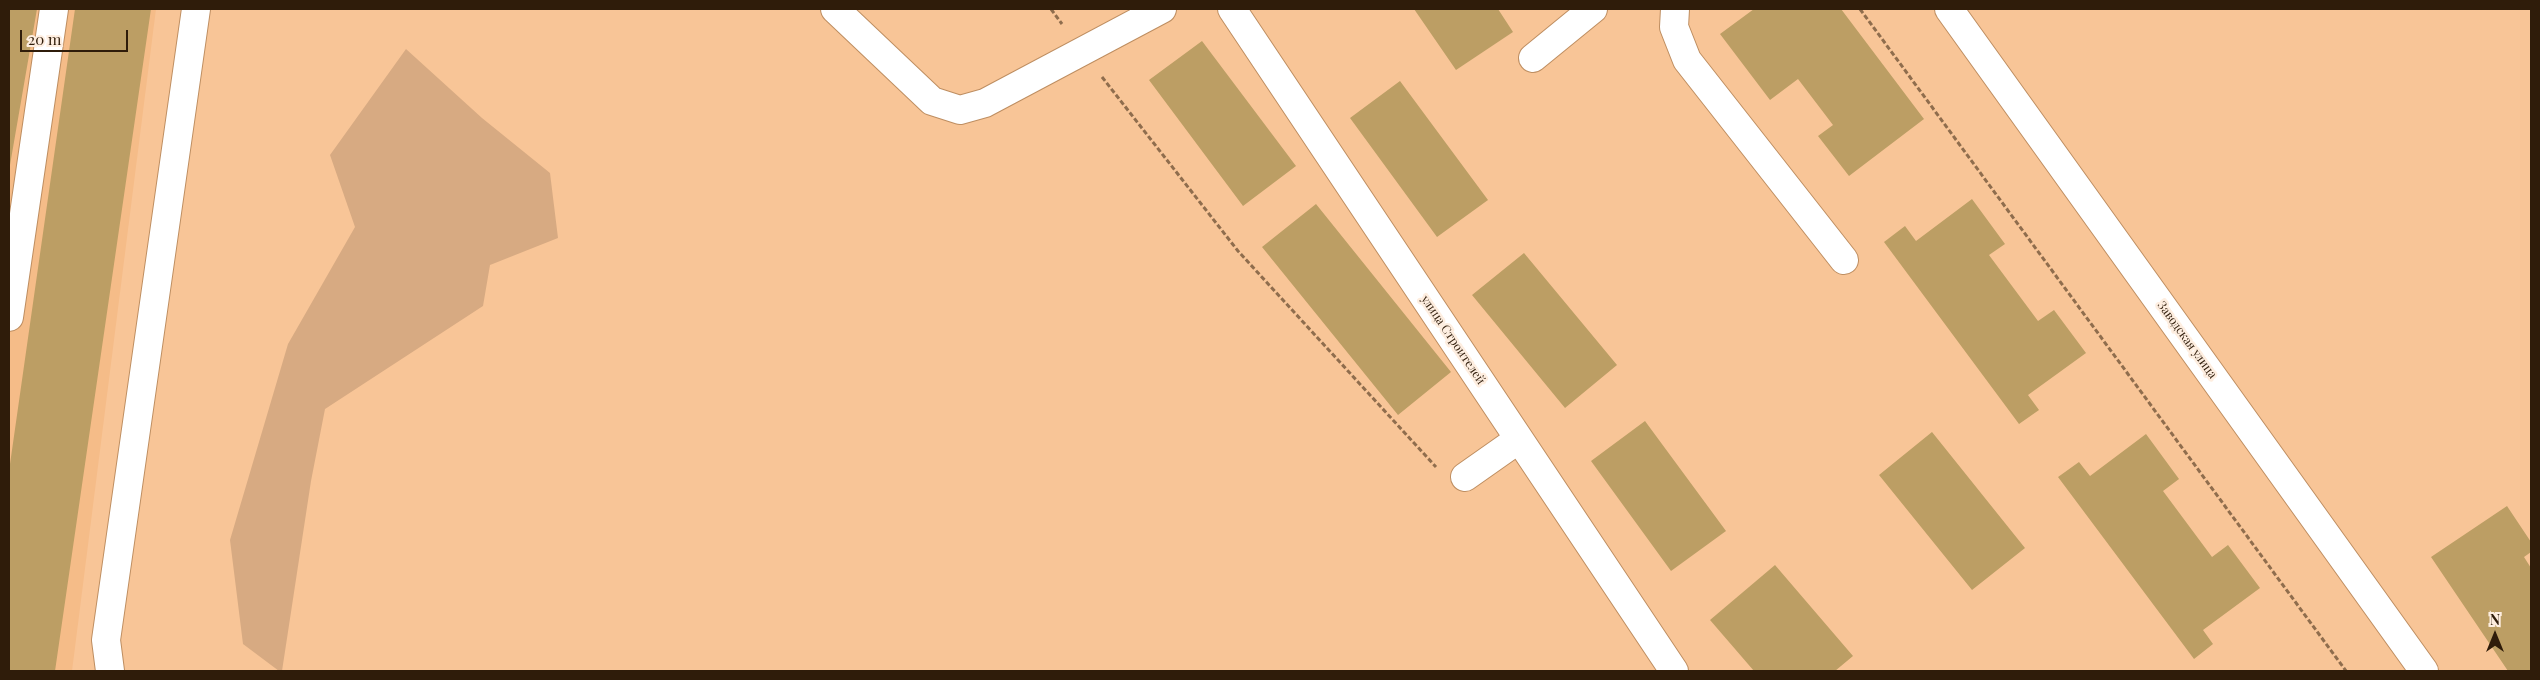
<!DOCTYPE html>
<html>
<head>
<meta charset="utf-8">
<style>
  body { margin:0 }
  #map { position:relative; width:2540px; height:680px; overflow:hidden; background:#f8c597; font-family:"Playfair Display",serif }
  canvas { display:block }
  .frame { position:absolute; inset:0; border:10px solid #2f1c0a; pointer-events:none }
  .north { position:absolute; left:2470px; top:610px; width:50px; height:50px; -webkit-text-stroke:4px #feeee0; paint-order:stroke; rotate:0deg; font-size:14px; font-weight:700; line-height:20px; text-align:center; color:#2f1c0a }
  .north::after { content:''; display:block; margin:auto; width:18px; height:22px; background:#2f1c0a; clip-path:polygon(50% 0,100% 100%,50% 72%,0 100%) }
  .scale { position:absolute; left:20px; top:30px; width:108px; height:22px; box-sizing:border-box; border:2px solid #2f1c0a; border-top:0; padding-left:6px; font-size:15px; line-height:18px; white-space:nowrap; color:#2f1c0a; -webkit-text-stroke:4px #feeee0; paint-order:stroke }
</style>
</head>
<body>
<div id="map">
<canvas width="2540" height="680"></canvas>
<div class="frame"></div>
<div class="north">N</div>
<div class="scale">20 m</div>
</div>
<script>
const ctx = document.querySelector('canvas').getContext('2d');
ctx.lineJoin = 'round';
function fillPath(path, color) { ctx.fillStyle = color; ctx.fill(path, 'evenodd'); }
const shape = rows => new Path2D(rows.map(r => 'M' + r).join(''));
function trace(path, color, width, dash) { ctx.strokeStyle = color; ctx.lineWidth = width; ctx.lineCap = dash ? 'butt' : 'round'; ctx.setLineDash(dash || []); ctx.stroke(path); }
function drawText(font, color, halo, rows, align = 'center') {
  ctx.font = font + ' "Playfair Display",serif'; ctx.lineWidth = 5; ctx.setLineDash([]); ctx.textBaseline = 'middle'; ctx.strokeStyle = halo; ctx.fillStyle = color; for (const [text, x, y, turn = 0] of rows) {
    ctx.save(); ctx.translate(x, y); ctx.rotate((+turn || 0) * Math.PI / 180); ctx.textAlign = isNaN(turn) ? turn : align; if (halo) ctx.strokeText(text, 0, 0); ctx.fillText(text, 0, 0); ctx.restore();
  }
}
fillPath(shape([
  [9,9,156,9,72,671,9,671]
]), '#f5bc88');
fillPath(shape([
  [406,49,482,118,550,173,558,238,490,265,483,306,325,409,311,481,282,671,279,671,243,644,230,540,288,344,355,227,330,155]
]), '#d7aa82');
fillPath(shape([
  [9,9,37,9,10,165,9,164],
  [75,9,151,9,55,671,9,671,9,471],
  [1414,9,1498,9,1513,32,1456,70],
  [1754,9,1841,9,1924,119,1849,176,1818,136,1833,125,1798,79,1770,100,1720,34],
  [1202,41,1296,166,1243,206,1149,80],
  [1400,81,1488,200,1437,237,1350,118],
  [1972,199,2005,244,1989,255,2038,321,2054,310,2086,353,2028,395,2039,410,2019,424,1884,242,1905,226,1916,241],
  [1316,204,1451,372,1398,415,1262,247],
  [1524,253,1617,365,1565,408,1472,295],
  [1645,421,1726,531,1671,571,1591,461],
  [1932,432,2025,548,1972,590,1879,475],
  [2146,434,2179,479,2163,491,2212,557,2228,545,2260,588,2203,630,2213,644,2194,659,2058,477,2079,462,2090,476],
  [2507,506,2531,542,2531,552,2524,557,2531,568,2531,671,2508,671,2431,557],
  [1775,565,1853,656,1835,671,1754,671,1710,620]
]), '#bc9e64');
const minor = shape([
  [835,9,932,101,960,110,985,103,1162,9],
  [1232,9,1674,671],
  [1675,9,1674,27,1687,60,1844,260],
  [1949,9,2424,671],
  [1533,58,1593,9],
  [9,317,54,9],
  [1465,477,1519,439],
  [110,671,106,640,196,9]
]);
trace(minor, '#be8e61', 30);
trace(shape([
  [1051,9,1062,24],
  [1860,9,2346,671],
  [1102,77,1238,251,1436,467]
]), '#8f6d4d', 3, [5, 2.5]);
trace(minor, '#fff', 28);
drawText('12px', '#2f1c0a', '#feeee0', [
  ["улица Строителей",1453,340,56],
  ["Заводская улица",2187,340,54]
]);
</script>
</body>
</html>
